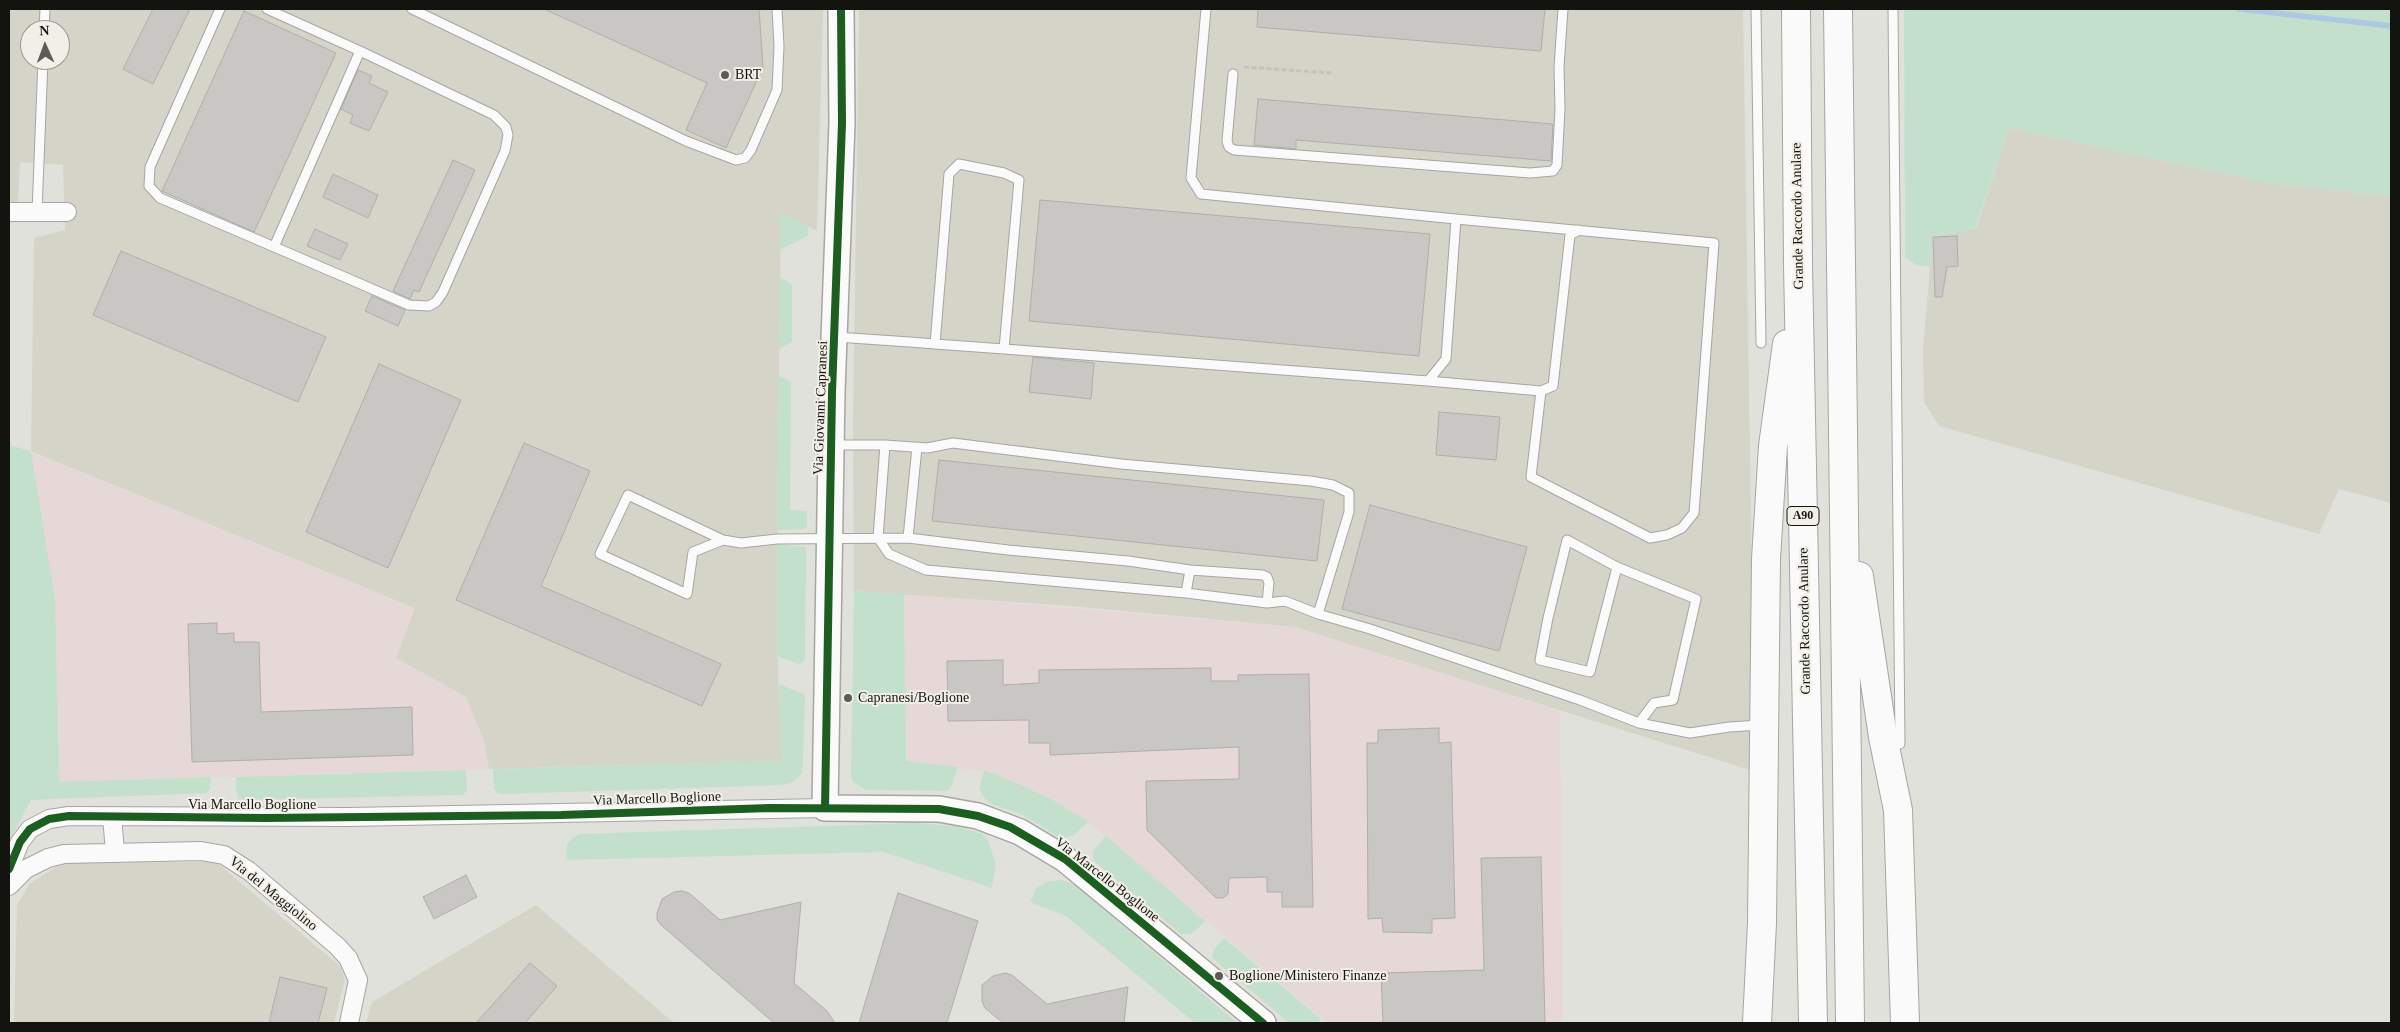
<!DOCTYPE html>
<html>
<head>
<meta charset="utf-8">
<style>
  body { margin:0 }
  #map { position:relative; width:2400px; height:1032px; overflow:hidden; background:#e1e1dc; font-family:Georgia,serif }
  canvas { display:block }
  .frame { position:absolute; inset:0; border:10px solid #131310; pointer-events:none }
  .north { position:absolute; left:20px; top:20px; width:50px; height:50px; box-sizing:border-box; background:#f1efe7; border:1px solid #989791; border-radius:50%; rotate:358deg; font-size:14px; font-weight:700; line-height:20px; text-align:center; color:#131310 }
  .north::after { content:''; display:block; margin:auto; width:18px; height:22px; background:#5b5b57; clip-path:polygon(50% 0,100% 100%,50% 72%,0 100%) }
</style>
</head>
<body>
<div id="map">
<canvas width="2400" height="1032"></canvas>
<div class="frame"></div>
<div class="north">N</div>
</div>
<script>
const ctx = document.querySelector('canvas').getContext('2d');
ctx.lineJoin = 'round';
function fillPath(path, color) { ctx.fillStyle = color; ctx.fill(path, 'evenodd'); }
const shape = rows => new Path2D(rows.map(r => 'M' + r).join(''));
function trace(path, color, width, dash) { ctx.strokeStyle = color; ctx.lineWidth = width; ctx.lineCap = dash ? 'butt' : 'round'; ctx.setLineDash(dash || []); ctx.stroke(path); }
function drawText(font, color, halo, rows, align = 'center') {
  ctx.font = font + ' Georgia,serif'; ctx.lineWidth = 4; ctx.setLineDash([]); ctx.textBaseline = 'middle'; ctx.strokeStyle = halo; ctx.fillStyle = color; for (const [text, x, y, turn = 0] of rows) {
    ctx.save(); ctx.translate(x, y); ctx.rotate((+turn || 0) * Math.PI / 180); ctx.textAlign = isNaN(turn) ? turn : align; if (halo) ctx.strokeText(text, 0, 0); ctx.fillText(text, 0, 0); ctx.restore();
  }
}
fillPath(shape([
  [31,451,415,608,396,658,466,697,484,741,489,769,59,782],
  [904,594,1295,627,1560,711,1563,1023,1327,1023,1088,822,993,773,906,761]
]), '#e6d8d6');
fillPath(shape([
  [9,9,823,9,817,231,781,213,777,544,778,677,783,761,489,769,484,741,466,697,396,658,415,608,31,451,34,238,65,230,63,165,20,162,18,203,9,203],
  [30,30,60,30,60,60,30,60],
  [859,9,1743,9,1752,584,1750,770,1295,627,1070,606,854,591,853,424],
  [2009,128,2269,183,2391,196,2391,503,2339,489,2319,534,1939,426,1924,402,1923,348,1933,237,1976,228],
  [216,862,341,967,345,980,334,1023,14,1023,17,906,29,884,62,863],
  [536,905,674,1023,366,1023,372,1002]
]), '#d5d4c8');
fillPath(shape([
  [1904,9,2391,9,2391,196,2269,183,2009,128,1975,228,1933,237,1930,267,1916,265,1905,257],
  [781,212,808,226,808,236,780,250],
  [780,277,792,284,792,342,779,349],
  [779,375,791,382,790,510,807,511,807,528,803,529,777,530],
  [9,445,31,451,55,599,59,782,211,777,210,789,207,793,31,800,9,841],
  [777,544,805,547,806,549,805,660,800,664,778,657],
  [854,591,904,594,906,761,958,767,952,785,947,791,866,790,853,782,851,776],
  [779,684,805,695,803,766,802,773,793,782,784,785,504,794,497,793,494,789,493,769,782,761],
  [466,770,467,791,463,795,245,800,239,799,236,790,236,777],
  [984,771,993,773,1049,798,1088,822,1073,836,1060,838,1023,815,992,804,985,799,979,789],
  [915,823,955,826,983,834,989,843,996,865,992,888,884,852,566,860,567,845,570,840,579,834],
  [1106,836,1205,921,1197,929,1191,934,1181,934,1094,861,1093,851],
  [1062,880,1075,885,1237,1023,1195,1023,1066,916,1030,902,1037,887,1049,881],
  [1224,938,1321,1019,1318,1023,1289,1023,1212,958,1214,949]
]), '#c3e0cd');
trace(shape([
  [2239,9,2391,26]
]), '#acc8e3', 5.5);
const building = shape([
  [153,9,190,9,153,84,123,69,153,9],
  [544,9,759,9,763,67,726,148,686,130,707,83,544,9],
  [1258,9,1545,9,1541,51,1257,27,1258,9],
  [244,11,336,53,254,232,162,191,244,11],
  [358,70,372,76,369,83,388,92,369,131,350,123,353,115,341,109,358,70],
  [1258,99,1553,124,1551,161,1296,140,1296,149,1254,145,1258,99],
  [453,160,475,170,419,292,414,290,410,299,393,291,453,160],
  [333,174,378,195,368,218,323,197,333,174],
  [1040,200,1430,234,1419,356,1029,321,1040,200],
  [315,229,348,244,340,260,307,246,315,229],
  [1957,236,1958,266,1947,267,1942,297,1935,297,1933,237,1957,236],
  [121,251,326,337,298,402,93,315,121,251],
  [372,296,405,310,398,326,365,311,372,296],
  [1033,357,1094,363,1091,399,1029,392,1033,357],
  [379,364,461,400,388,568,306,532,379,364],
  [1439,412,1500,417,1496,460,1436,455,1439,412],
  [524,443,590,471,541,586,721,664,702,706,456,600,524,443],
  [939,460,1324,500,1317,561,932,521,939,460],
  [1370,505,1527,547,1499,651,1342,609,1370,505],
  [217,623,217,634,234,633,234,642,259,642,261,712,412,707,413,755,192,762,188,624,217,623],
  [1003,660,1003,685,1039,683,1039,670,1211,668,1211,681,1238,681,1238,675,1309,674,1313,907,1282,907,1282,892,1267,892,1267,877,1229,878,1228,894,1223,898,1216,898,1147,830,1146,781,1239,779,1239,747,1050,755,1050,743,1029,743,1029,720,948,721,947,661,1003,660],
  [1439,728,1439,743,1451,742,1455,918,1432,919,1432,933,1383,932,1382,918,1368,919,1367,743,1378,743,1378,730,1439,728],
  [1541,857,1545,1023,1383,1023,1381,973,1484,970,1481,858,1541,857],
  [466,875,477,897,434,919,423,897,466,875],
  [682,891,689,893,720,920,801,902,794,983,827,1011,835,1023,774,1023,661,925,657,920,657,913,662,899,674,892,682,891],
  [898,893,978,921,947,1023,859,1023,898,893],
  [530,963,557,986,525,1023,476,1023,530,963],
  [1005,973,1012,975,1047,1004,1128,987,1124,1023,1003,1023,985,1008,982,1001,982,985,993,976,1005,973],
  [280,977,327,988,318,1023,269,1023,280,977]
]);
fillPath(building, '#c8c7c4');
trace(building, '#b0aeac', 1);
const lane = shape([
  [220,9,150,167,149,186,160,198,356,282,409,305,429,306,436,302,443,292,505,151,508,135,506,127,494,115,360,51,274,247],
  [267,9,360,51],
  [412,9,686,141,736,160,745,158,751,150,777,90,779,46,777,9],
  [1206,9,1191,178,1201,194,1456,219],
  [1756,9,1761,343],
  [1893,9,1900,744],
  [44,30,45,9],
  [1233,74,1227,141,1229,147,1234,150,1530,173,1553,171,1557,165,1560,109,1559,67,1563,9],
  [37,212,43,60],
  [836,337,910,342,935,344,1004,349,1019,180,1004,173,959,164,949,174,935,344],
  [1004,349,1428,381,1446,359,1456,219,1714,243,1694,513,1682,528,1667,535,1650,538,1531,477,1541,391,1428,381],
  [1541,391,1553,386,1570,235,1579,230],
  [832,445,885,445],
  [908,538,917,447],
  [723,540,693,552,687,594,600,554,628,495,723,540,741,543,777,539,908,538,1008,550,1128,561,1190,570,1263,575,1267,577,1269,583,1267,603],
  [1617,567,1590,672,1540,660,1548,618,1567,540,1617,567,1696,599,1673,700,1654,703,1639,723],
  [1186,593,1190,570],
  [1318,614,1349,512,1349,493,1333,485,1311,481,1121,464,953,443,927,448,885,445,878,538,889,554,926,570,1186,593,1267,603,1285,601,1318,614,1370,629,1580,700,1639,723,1690,733,1729,727,1761,725]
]);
const street = shape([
  [9,212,67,212],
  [112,816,115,852],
  [9,869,20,842,30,829,49,819,69,816,349,817,825,808],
  [9,886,26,869,48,858,64,854,201,851,224,855,249,871,337,946,348,958,358,980,349,1023]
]);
const secondary = shape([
  [841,9,842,123,832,392,825,808,939,809,978,816,1020,832,1065,859,1263,1023]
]);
const highway = shape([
  [1796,9,1798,265,1813,1023],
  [1838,9,1850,1023],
  [1859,576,1883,737,1898,810,1905,1023],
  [1757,1023,1762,923,1766,559,1773,446,1787,344]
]);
trace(lane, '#a6a5a2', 11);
trace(street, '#a6a5a2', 20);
trace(secondary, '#a6a5a2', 28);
trace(highway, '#a6a5a2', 30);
trace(shape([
  [1244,67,1332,73]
]), '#c2c2c1', 3, [5, 2.5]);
trace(lane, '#fafafa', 9);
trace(street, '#fafafa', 18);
trace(secondary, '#fafafa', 25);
trace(highway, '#fafafa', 28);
trace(shape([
  [825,808,832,392,842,123,841,9],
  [9,869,20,842,30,829,49,819,69,816,265,818,561,815,770,808,939,809,978,816,1010,827,1065,859,1263,1023]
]), '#1b5e20', 8);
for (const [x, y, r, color] of [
  [725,75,5,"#5b5b57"],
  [848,698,5,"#5b5b57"],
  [1219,976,5,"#5b5b57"]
]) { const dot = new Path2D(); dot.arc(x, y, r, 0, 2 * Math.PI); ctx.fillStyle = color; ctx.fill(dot); trace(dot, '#f1efe7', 2); }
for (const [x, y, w] of [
  [1803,516,32]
]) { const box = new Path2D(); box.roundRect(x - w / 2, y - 9.5, w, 19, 4); ctx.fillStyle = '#f1efe7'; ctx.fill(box); trace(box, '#131310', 1); }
drawText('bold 12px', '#131310', null, [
  ["A90",1803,516]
]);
drawText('14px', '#131310', '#f1efe7', [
  ["BRT",735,75],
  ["Capranesi/Boglione",858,698],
  ["Boglione/Ministero Finanze",1229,976]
], 'left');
drawText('14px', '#131310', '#f1efe7', [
  ["Grande Raccordo Anulare",1798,216,-91],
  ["Via Giovanni Capranesi",821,408,-88],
  ["Grande Raccordo Anulare",1805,621,-91],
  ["Via Marcello Boglione",657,799,-2],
  ["Via Marcello Boglione",252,805],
  ["Via Marcello Boglione",1107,880,38],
  ["Via del Maggiolino",273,894,39]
]);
</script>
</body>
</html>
